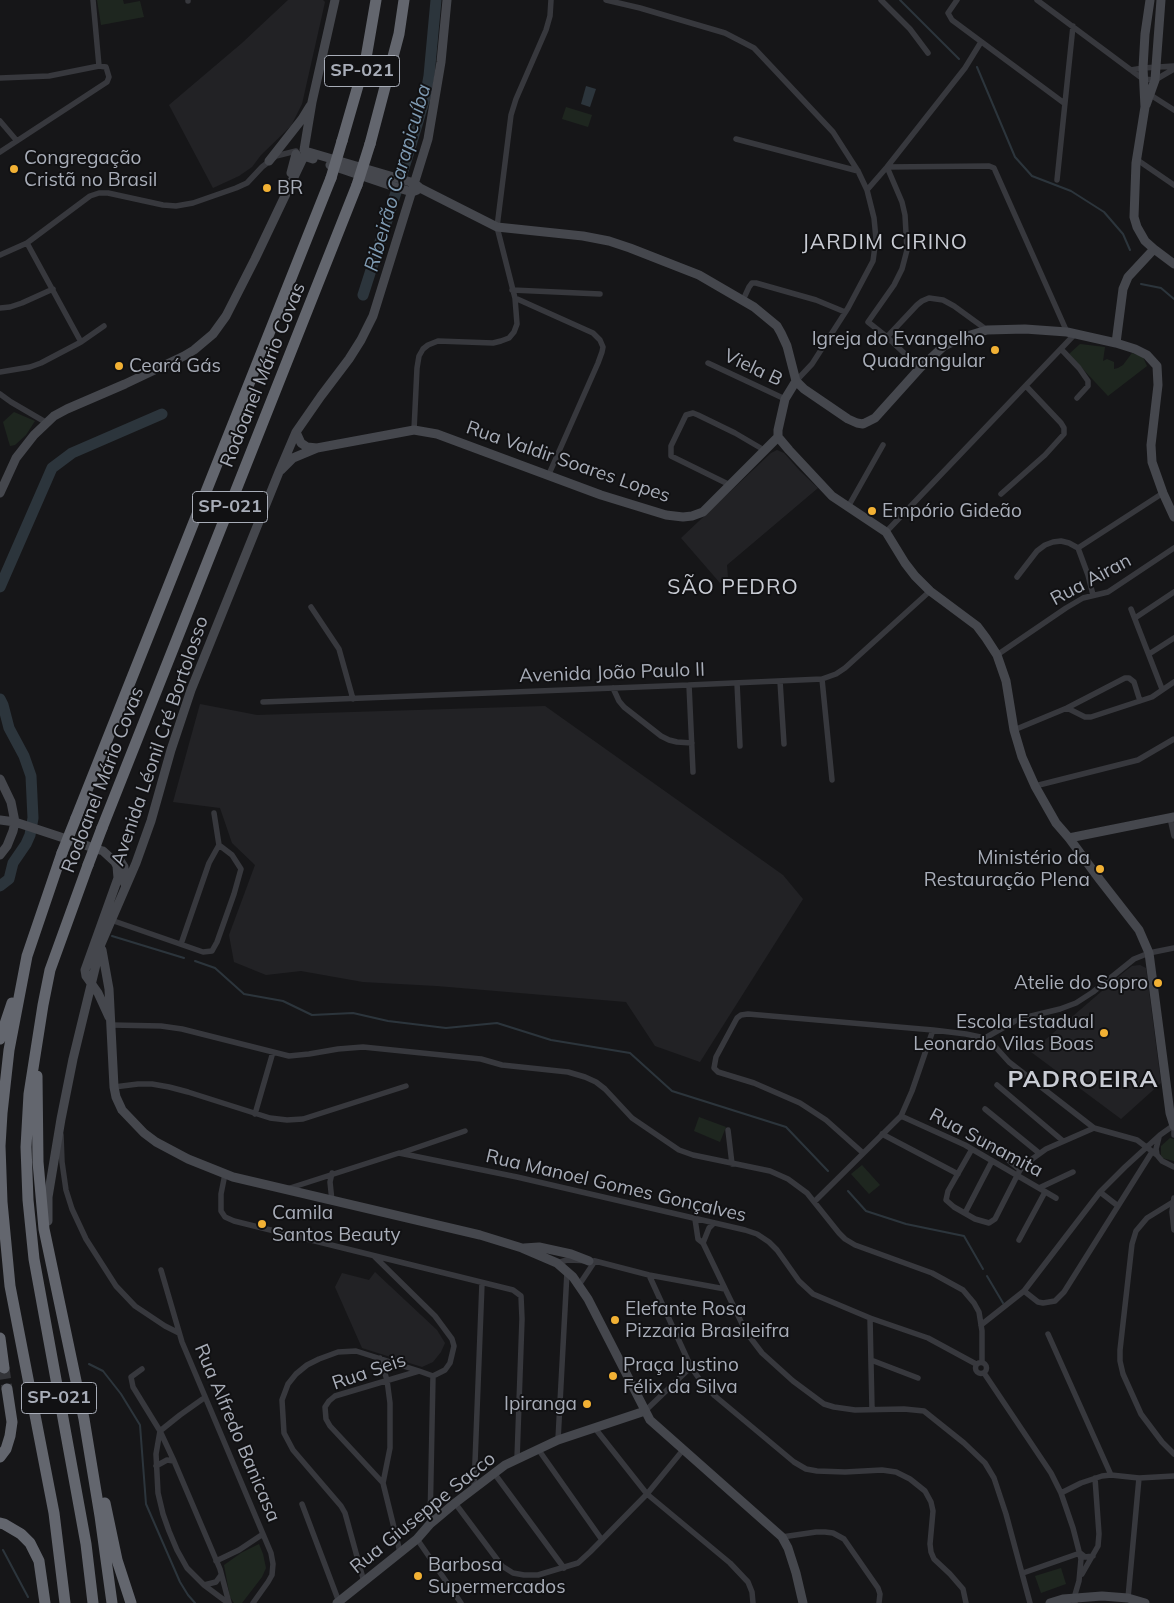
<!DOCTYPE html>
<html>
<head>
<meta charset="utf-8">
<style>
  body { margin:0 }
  canvas { display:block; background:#161618 }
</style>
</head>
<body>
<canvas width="1174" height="1603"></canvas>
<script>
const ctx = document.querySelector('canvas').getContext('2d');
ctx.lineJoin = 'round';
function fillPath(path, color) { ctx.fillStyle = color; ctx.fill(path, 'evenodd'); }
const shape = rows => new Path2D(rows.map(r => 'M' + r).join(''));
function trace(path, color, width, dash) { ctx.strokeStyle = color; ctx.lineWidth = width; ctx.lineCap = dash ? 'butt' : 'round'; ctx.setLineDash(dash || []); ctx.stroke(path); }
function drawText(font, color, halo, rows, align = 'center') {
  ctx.font = font + ' Mulish,sans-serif'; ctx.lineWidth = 4; ctx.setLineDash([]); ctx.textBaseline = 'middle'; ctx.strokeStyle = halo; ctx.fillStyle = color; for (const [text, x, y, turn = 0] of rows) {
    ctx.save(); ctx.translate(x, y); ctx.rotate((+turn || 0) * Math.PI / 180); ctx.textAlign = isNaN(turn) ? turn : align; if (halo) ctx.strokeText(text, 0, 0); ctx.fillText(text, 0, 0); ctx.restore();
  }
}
fillPath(shape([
  [288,0,323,0,325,2,302,104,291,126,261,155,252,167,239,176,213,188,169,105,242,43],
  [777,450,784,453,800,471,818,488,727,565,728,578,720,583,681,538,771,453],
  [200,704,257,715,545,706,783,875,803,899,700,1062,655,1046,626,1002,437,986,363,982,301,971,266,975,234,962,229,935,255,865,232,843,220,808,173,802],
  [1140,965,1146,968,1161,1083,1121,1119,1031,1052,1123,973,1132,966],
  [375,1272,437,1330,445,1343,441,1352,433,1362,422,1367,362,1348,335,1287,342,1273,369,1280]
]), '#222225');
fillPath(shape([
  [97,0,123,0,124,4,140,1,144,17,101,25],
  [566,107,592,115,588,127,562,119],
  [1080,344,1105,347,1103,361,1107,359,1114,362,1114,369,1118,368,1123,365,1132,353,1143,357,1147,366,1108,396,1069,354],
  [14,412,35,421,26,435,15,445,10,446,3,422],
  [699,1117,726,1127,720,1142,694,1131],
  [1170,1138,1174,1139,1174,1161,1162,1158,1161,1155,1161,1146],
  [862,1165,880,1185,869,1194,851,1174],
  [259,1544,263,1554,266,1568,262,1577,242,1603,234,1603,230,1597,224,1565,241,1553],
  [1061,1568,1066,1584,1041,1593,1035,1576]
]), '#1e261f');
fillPath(shape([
  [586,86,596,89,590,107,581,104]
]), '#2c353c');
trace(shape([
  [900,0,959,59],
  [977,67,1015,157,1032,176,1071,191,1104,212,1123,234,1130,250],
  [1141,284,1161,288,1174,299],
  [0,881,9,879],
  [112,936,184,958],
  [195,961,215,968,244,994,283,1001,312,1015,353,1013,388,1021,446,1028,497,1023,551,1040,630,1053,672,1091,786,1127,828,1171],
  [848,1191,866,1211,906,1224,964,1236,983,1269],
  [987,1276,1003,1303],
  [89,1364,103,1371,121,1394,140,1425,146,1504,180,1582,188,1595,195,1603],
  [3,1550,28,1597]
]), '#2c353c', 2);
trace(shape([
  [363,295,408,155,425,98,429,76,436,0],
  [0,587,52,468,72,453,162,414],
  [0,699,3,705,9,728,24,756,31,776,33,818,30,835,26,844,13,863,9,879,0,886]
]), '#2c353c', 11);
trace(shape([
  [4,1368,7,1389]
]), '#333438', 11, [11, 5.5]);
trace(shape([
  [93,0,99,66],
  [188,0,188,1],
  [606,0,640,8,725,33,754,48,833,132,858,171,867,190,874,218,876,239,873,261,848,308,812,364,796,381],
  [881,0,910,29,928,53],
  [957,0,948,13,952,20,1064,103],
  [1037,0,1143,79,1155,80,1174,69],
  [1131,70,1143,68,1174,66],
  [0,78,49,76,99,66,106,67,109,77,107,82,0,152],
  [1149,94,1174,110],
  [0,121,17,141],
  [736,139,858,171],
  [1136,159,1174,185],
  [1057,180,1073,26],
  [867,190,887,167,965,68,981,42],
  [27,243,81,342],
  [0,255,27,243,90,196,99,193,108,193,163,205,176,206,193,203,236,188,247,183,262,167,276,156,296,151],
  [512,290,600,294],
  [515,298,593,333,600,340,603,347,602,352,598,363,549,474],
  [743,300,749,287,752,283,756,283,816,300,845,312],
  [0,308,10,307,22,303,53,289],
  [887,337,917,305,922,301,929,298,943,300,954,306,987,330],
  [1061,349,1079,368,1088,381,1088,386,1077,398],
  [708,363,785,399],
  [920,368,887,337,868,322,894,285,902,269,907,250,905,215,902,202,887,167,989,166,994,168,1067,332],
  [0,372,30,367,41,363,81,342,104,326],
  [0,394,11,402,47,423],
  [414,430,417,368,419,356,423,349,428,345,438,341,493,343,501,341,509,338,514,332,517,324,515,298,497,227,511,115,516,99,546,30,550,16,551,0],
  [730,485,671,456,671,446,686,415,693,413,698,415,735,433,764,450],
  [1001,494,1045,455,1064,434,1064,428,1061,423,1026,386],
  [848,507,883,445],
  [886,532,1075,334],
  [1078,548,1163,493],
  [1017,577,1037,551,1045,545,1053,542,1061,541,1069,543,1078,548,1088,575,1093,595],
  [311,607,339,649,353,699],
  [1131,609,1162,689],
  [1135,618,1174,592],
  [1149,654,1174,638],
  [997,655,1066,608,1083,598,1108,592,1174,548],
  [822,679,832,780],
  [780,681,784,744],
  [737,683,740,746],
  [689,685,693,772],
  [613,688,619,701,624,707,661,736,669,740,677,742,692,743],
  [263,702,689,685,822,679,836,674,845,668,930,591],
  [1067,708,1085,717,1091,717,1152,697,1174,682],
  [1014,730,1067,708,1125,678,1129,678,1134,682,1140,701],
  [1035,786,1138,760,1174,739],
  [1170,818,1174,836],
  [111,920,203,952,212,951,217,942,234,894,241,869,232,855,219,845],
  [181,944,209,863,219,845,214,813],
  [111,1025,161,1026,182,1029,289,1056,309,1054,338,1049,363,1047,481,1059,502,1065,568,1072,585,1077,596,1082,605,1089,632,1118,679,1150,693,1155,770,1171,788,1179,807,1193,839,1233,845,1239,855,1245,932,1273,963,1290,974,1303,979,1312,982,1331,982,1362],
  [985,1038,1015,1021,1027,1017,1060,1009,1076,1003,1093,992,1134,959,1149,953,1174,948],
  [997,1085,1063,1141],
  [114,1087,138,1084,152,1084,169,1087,188,1092,270,1118,287,1120,303,1119,406,1086],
  [985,1109,1039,1153],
  [255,1114,273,1052],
  [901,1116,965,1145,1056,1198],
  [1174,1125,1174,1135],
  [728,1130,732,1164],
  [973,1131,1020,1170],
  [882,1134,958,1174],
  [61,1135,62,1162,66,1190,72,1209,86,1239,116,1286,135,1306,165,1326,179,1333],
  [1159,1137,1156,1149,1157,1155,1162,1161,1174,1167],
  [972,1149,948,1191,946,1200,954,1207,975,1219,989,1223,995,1219,1020,1170,1028,1162,1046,1149,1094,1128],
  [401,1153,465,1131],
  [863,1153,826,1120,800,1103,754,1083,718,1072,714,1068,716,1057,737,1018,741,1015,748,1014,933,1030,966,1034,985,1038,990,1041,1009,1062,1094,1128,1137,1140,1157,1155],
  [332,1173,330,1182,332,1201],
  [225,1174,221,1194,221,1211,225,1217,234,1221,513,1290,521,1296,522,1319,517,1459],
  [1039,1188,1073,1172],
  [287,1189,399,1153,517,1177,745,1230,757,1234,769,1242,777,1250,799,1281,813,1294,870,1318,928,1338,976,1364],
  [1100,1192,1118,1206],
  [1174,1198,1172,1212,1174,1230],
  [815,1201,901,1116,912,1091,933,1030],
  [1173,1202,1147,1218,1136,1231,1132,1244,1120,1350,1120,1361,1123,1374,1141,1414,1162,1442,1174,1454],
  [965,1213,992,1161],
  [695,1219,698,1239,703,1243,746,1332,762,1353,793,1381,824,1404,834,1407,855,1410,904,1409,924,1411,964,1443,985,1463,994,1478,1006,1514,1030,1603],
  [1019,1240,1045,1192],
  [703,1243,709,1228,714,1223],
  [374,1256,435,1316,452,1339,454,1346,450,1363,445,1370,433,1376],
  [557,1263,567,1260,595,1261,649,1275,725,1289],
  [161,1270,182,1342,271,1553,273,1564,272,1575,268,1582,253,1603],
  [649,1275,691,1367,700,1380,715,1396,794,1462,806,1469,817,1471,845,1472,882,1470,896,1472,910,1479,925,1491,931,1502,933,1511,930,1544,931,1552,934,1559,950,1574,963,1589,966,1603],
  [579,1285,595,1261],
  [1024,1291,1038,1302,1043,1303,1055,1301,1064,1292,1152,1152],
  [870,1318,872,1409],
  [981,1325,1024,1291,1100,1192,1125,1167,1160,1135,1174,1125],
  [1048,1334,1111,1475],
  [380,1358,387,1380,390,1403,390,1448,383,1483,400,1552],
  [871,1360,918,1378],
  '975.5 1368a5.5 5.5 0 1 1 11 0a5.5 5.5 0 1 1-11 0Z',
  [142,1369,131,1377,133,1387,160,1431,174,1461,220,1569,229,1603],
  [984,1373,1051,1473,1061,1493,1073,1528,1081,1559,1079,1581,1074,1598,1075,1603],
  [204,1398,180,1415,160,1431,156,1454,158,1493,163,1514,169,1531,177,1550,187,1568,204,1585,228,1603],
  [645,1411,691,1367],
  [594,1427,647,1494,730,1563,748,1582,752,1592,753,1603],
  [558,1440,567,1272],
  [538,1449,602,1540],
  [156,1466,167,1460,174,1461],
  [494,1473,564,1568],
  [383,1483,330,1426,326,1419,325,1407,329,1401,335,1396,419,1371,433,1376],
  [474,1488,482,1283],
  [1061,1493,1081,1483,1102,1476,1111,1475,1139,1478,1174,1476],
  [455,1503,502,1566,513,1573,524,1575,538,1575,578,1563,590,1552,647,1494,683,1450],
  [302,1504,339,1602],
  [430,1524,433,1376],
  [782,1537,816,1532,825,1532,833,1533,844,1539,878,1588,880,1594,879,1603],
  [417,1539,461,1603],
  [216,1561,239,1550,263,1534],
  [1023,1573,1080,1553,1085,1557,1093,1556],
  [1082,1574,1098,1546,1099,1534,1095,1478],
  [364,1582,345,1513,341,1506,293,1450,284,1433,282,1400,288,1384,296,1374,307,1365,319,1359,338,1352,356,1351,419,1371],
  [204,1585,216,1582,221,1575],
  [1128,1598,1139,1478]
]), '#37383d', 5.5);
trace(shape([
  [1150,0,1145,34,1143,68,1145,107,1136,163,1134,217,1137,227,1145,241,1154,249,1174,264],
  [1146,105,1155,80,1161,0],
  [304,150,312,102,335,0],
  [305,151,414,183,420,188,497,227,583,236,609,241,630,248,699,275,754,307,777,326,781,333,787,346,796,381,804,389,848,419,857,423,863,424,875,418,920,368,944,346,964,337,987,330,1025,329,1067,332,1116,343,1135,349,1147,355,1157,366,1158,385,1151,445,1152,462,1163,493,1174,517],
  [269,161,302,119,310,106],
  [330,165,395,187,412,192,417,190],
  [291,173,296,154],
  [1116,343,1123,289,1128,277,1154,249],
  [796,381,785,399,778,430,778,437,789,450,832,496,886,532,905,563,915,576,930,591,977,626,986,638,997,655,1006,681,1014,730,1022,757,1035,786,1056,823,1069,838,1100,880,1139,930,1149,953,1170,1113,1174,1126],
  [296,432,301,443,307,447,317,448],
  [281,470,293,458,317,448,414,430,437,434,601,495,666,515,683,517,692,516,703,512,778,437],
  [0,493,16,458,34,435,54,416,67,409,125,384,184,356,194,350,213,334,226,316,255,259,304,156,313,159],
  [0,779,11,802,15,822,13,831,7,846,0,855],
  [0,820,15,822,100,850],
  [1069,838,1174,817],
  [103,851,115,862,117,866,118,878,85,970,86,976,98,993,109,1017],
  [116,858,119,859,124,867,125,884],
  [102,950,109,989,114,1087,116,1097,122,1110,144,1133,156,1142,188,1159,233,1177,480,1235,522,1248,557,1263,573,1277,588,1299,650,1420,782,1537,788,1548,796,1573,803,1603],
  [48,1221,48,1197,61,1119,73,1059,101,944,136,863,151,821,171,750,191,690,279,472,296,432,321,396,349,359,361,340,373,316,428,139,441,62,447,0],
  [524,1248,539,1247,571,1254,589,1261],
  [337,1603,417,1539,430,1524,455,1503,505,1465,558,1440,645,1411],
  [1050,1603,1063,1599,1102,1596,1128,1598,1145,1603]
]), '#45474d', 9);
trace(shape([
  [342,141,366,58,376,0],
  [370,144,399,34,404,0],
  [76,818,331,178],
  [102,828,357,185],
  [62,853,27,956,9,1050,2,1113,0,1146,2,1202,10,1286,54,1513,65,1603],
  [88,865,50,970,43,1005,29,1094,26,1147,28,1200,34,1259,86,1544,93,1603],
  [0,1039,12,1003],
  [37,1076,38,1162,44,1229,84,1419,100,1516,112,1603],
  [0,1338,4,1368],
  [0,1457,6,1449,10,1436,12,1422,7,1389],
  [105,1503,117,1560,131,1603],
  [0,1523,4,1524,21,1534,30,1543,39,1561,45,1603]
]), '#63666e', 11);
trace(shape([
  [331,178,342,141],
  [357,185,370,144],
  [62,853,76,818],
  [88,865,102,828]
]), '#63666e', 11);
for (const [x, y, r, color] of [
  [14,169,5,"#f2b134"],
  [267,188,5,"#f2b134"],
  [995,350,5,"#f2b134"],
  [119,366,5,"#f2b134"],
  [872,511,5,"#f2b134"],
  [1100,869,5,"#f2b134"],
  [1158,983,5,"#f2b134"],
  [1104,1033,5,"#f2b134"],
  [262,1224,5,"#f2b134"],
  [615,1320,5,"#f2b134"],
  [613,1376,5,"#f2b134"],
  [587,1404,5,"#f2b134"],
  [418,1576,5,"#f2b134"]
]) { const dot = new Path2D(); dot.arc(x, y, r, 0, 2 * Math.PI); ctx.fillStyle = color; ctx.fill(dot); trace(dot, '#111113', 2); }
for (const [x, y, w] of [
  [362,71,75],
  [230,507,75],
  [59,1398,75]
]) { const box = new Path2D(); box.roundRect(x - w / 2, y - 15.5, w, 31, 4); ctx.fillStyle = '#111113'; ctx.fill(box); trace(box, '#a8adb8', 1); }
drawText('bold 18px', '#a8adb8', null, [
  ["SP-021",362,71],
  ["SP-021",230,507],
  ["SP-021",59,1398]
]);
drawText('19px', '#a8adb8', '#111113', [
  ["Congregação",24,158],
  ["Cristã no Brasil",24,180],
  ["BR",277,188],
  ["Igreja do Evangelho",985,339,"right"],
  ["Quadrangular",985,361,"right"],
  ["Ceará Gás",129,366],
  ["Empório Gideão",882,511],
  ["Ministério da",1090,858,"right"],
  ["Restauração Plena",1090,880,"right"],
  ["Atelie do Sopro",1148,983,"right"],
  ["Escola Estadual",1094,1022,"right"],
  ["Leonardo Vilas Boas",1094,1044,"right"],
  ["Camila",272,1213],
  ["Santos Beauty",272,1235],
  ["Elefante Rosa",625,1309],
  ["Pizzaria Brasileifra",625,1331],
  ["Praça Justino",623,1365],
  ["Félix da Silva",623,1387],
  ["Ipiranga",577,1404,"right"],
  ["Barbosa",428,1565],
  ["Supermercados",428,1587]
], 'left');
drawText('19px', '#a8adb8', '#111113', [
  ["Viela B",753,368,25],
  ["Rodoanel Mário Covas",263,375,-68],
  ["Rua Valdir Soares Lopes",568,462,19],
  ["Rua Airan",1091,580,-28],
  ["Avenida João Paulo II",612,673,-2],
  ["Avenida Léonil Cré Bortolosso",160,741,-71],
  ["Rodoanel Mário Covas",103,780,-69],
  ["Rua Sunamita",986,1143,28],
  ["Rua Manoel Gomes Gonçalves",616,1186,13],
  ["Rua Seis",369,1372,-19],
  ["Rua Alfredo Banicasa",237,1433,67],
  ["Rua Giuseppe Sacco",423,1513,-39]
]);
drawText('italic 20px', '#7f9bb3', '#111113', [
  ["Ribeirão Carapicuíba",398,178,-74]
]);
ctx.letterSpacing = '1px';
drawText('21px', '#c9ccd4', '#111113', [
  ["JARDIM CIRINO",885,243],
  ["SÃO PEDRO",733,588]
]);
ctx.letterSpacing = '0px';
ctx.letterSpacing = '1px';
drawText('bold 24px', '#c9ccd4', '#111113', [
  ["PADROEIRA",1083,1080]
]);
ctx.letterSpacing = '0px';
</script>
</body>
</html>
